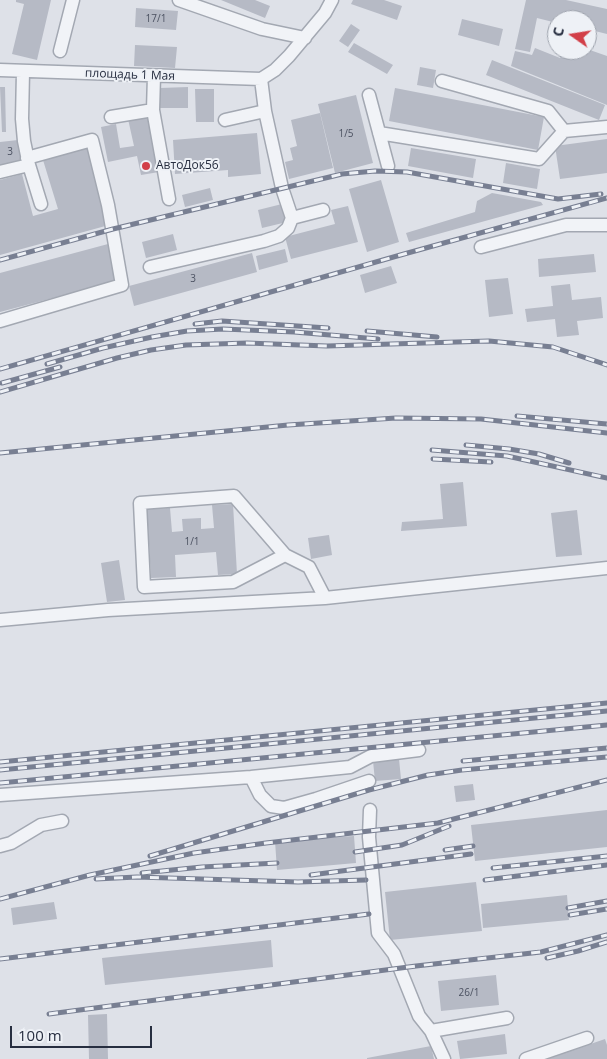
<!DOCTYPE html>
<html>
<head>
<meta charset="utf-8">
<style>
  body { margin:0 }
  #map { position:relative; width:607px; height:1059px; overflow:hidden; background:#dee1e8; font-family:"Open Sans",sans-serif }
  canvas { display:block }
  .north { position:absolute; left:547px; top:10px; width:50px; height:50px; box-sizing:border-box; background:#eef1f6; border:1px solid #9ea3ad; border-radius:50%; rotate:283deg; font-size:14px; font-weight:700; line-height:20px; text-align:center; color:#272e40 }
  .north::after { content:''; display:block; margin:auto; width:18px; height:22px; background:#d23f48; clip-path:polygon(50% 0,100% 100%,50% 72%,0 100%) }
  .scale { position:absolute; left:10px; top:1026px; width:142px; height:22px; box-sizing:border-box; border:2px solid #272e40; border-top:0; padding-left:6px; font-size:15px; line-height:18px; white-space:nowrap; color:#272e40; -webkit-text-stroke:4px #eef1f6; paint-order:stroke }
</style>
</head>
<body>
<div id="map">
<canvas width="607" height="1059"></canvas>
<div class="north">С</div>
<div class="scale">100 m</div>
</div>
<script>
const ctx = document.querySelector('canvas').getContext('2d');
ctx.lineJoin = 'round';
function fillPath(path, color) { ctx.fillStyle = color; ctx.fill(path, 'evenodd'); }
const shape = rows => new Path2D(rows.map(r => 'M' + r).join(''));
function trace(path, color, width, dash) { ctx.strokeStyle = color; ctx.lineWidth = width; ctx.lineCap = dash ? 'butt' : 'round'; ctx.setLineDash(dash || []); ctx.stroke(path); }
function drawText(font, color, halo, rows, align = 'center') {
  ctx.font = font + ' "Open Sans",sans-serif'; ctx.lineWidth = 4; ctx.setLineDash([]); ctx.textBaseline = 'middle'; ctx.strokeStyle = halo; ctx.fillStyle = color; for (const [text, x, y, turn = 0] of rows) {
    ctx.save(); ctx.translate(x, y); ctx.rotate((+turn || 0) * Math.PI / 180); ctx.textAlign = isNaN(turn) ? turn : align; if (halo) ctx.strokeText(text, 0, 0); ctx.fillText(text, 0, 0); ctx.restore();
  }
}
fillPath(shape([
  [16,0,51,0,37,60,12,54,24,4,16,2],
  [221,0,255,0,270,6,265,18],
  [353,0,384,0,402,6,397,20,351,4],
  [526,0,566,0,607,9,607,34,587,29,587,20,557,20,557,23,537,18,530,52,515,49],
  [136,8,178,11,176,30,135,27],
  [462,19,503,29,499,46,458,35],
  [351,24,360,30,348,47,339,41],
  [354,43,393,65,387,74,348,52],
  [135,45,177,47,175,68,134,66],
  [535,48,560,58,564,50,587,49,607,56,607,105,511,66,515,51,532,55],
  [492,60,605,105,599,120,486,75],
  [420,67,436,70,433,88,417,85],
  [0,87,5,87,6,132,2,132],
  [188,87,188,108,160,108,160,88],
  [395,88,544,117,538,150,389,121],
  [195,89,214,89,214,122,196,122],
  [356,95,373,163,335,173,318,104],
  [320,113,333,168,289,179,285,162,293,160,290,148,297,146,291,120],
  [148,115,159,172,141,175,137,156,108,162,101,127,116,124,120,148,134,146,128,119],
  [257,133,261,174,228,177,228,170,175,174,173,140],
  [607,139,607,173,560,179,555,146],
  [18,140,21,162,0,165,0,142],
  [87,148,109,225,0,255,0,180,22,174,33,216,58,209,43,160],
  [411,148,476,159,473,178,408,166],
  [506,163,540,169,537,189,503,183],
  [381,180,399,242,367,252,349,189],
  [210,188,213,200,185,207,182,195],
  [492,193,541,202,543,205,409,242,406,233,475,212,477,201],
  [282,204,287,222,262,228,258,210],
  [348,206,358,242,291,259,285,237,335,224,331,210],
  [173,234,177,250,146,258,142,242],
  [108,244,117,281,0,312,0,273],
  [285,249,288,262,259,270,256,256],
  [252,253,257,272,134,306,129,286],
  [594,254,596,272,539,277,538,259],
  [391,266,397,283,365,293,360,275],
  [508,278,513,314,489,317,485,280],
  [570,284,572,300,601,297,603,318,577,321,579,335,557,337,555,319,527,322,525,309,553,306,551,286],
  [463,482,467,526,401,531,402,522,443,519,440,484],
  [233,504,237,574,218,575,216,552,175,555,176,577,151,578,147,509,170,508,172,532,183,531,182,519,201,518,201,529,214,528,212,505],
  [577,510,582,555,556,557,551,513],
  [329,535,332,555,311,559,308,538],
  [119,560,125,600,107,602,101,563],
  [399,759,401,779,375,781,373,761],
  [473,784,475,800,456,802,454,786],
  [607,810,607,847,475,861,471,825],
  [354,836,356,863,277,870,275,841],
  [476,882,482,931,390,940,385,892],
  [567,895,569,920,483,928,481,904],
  [54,902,57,919,13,925,11,908],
  [271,940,273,967,105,985,102,958],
  [496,975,499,1005,441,1011,438,981],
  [107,1014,108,1059,89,1059,88,1015],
  [505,1034,507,1054,460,1059,457,1041],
  [605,1039,607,1045,607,1059,547,1059],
  [431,1046,434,1059,367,1059,367,1058]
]), '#b6bac5');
const minor = shape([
  [179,0,262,29,305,38],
  [60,51,73,0],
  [0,70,261,79],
  [154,76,153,110,169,199],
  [261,79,275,70,289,56,325,13,332,0],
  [442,81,548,111,564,131],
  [369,95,388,166],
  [111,117,153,110],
  [225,120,265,111],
  [379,133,539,159,564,131,607,127],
  [29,165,41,204],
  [0,172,29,165,24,141,22,119,23,72],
  [292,218,323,210],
  [481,247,566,225,607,225],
  [150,267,264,241,279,236,288,228,292,218,282,188,265,111,261,79],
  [0,321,122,285,108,205,92,140,27,158],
  [285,555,233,582,144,587,140,503,234,496,285,555,309,567,325,598],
  [0,620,108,610,325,598,607,568],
  [251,777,260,795,271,806,284,808,316,799,369,781],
  [0,795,251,777,350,767,371,756,419,750],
  [370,810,369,837,378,933,394,954,419,1016,431,1031,444,1059],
  [0,846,11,843,41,825,62,821],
  [431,1031,507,1018],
  [526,1059,587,1038]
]);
trace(minor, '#a3a8b2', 15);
trace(minor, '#f1f3f7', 12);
const rail = shape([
  [0,260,113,229,342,174,375,171,407,172,558,199,601,194],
  [195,324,222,321,328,328],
  [367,331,437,337],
  [47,364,103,348,152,337,187,331,223,329,294,332,378,339],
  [0,369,404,254,607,198],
  [2,383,60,367],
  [0,392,117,358,151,350,186,345,247,343,327,346,489,341,553,347,607,365],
  [517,416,607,424],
  [466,445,509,449,539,454,569,463],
  [432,450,507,456,607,478],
  [0,453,288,425,396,418,481,419,607,433],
  [433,459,491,462],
  [463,761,607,748],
  [0,762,607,703],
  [0,770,607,711],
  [0,783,607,725],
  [445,850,473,846],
  [355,852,402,845,449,826],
  [150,856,369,790,428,775,462,770,607,757],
  [493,868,607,856],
  [142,873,202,867,277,863],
  [311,875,471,854],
  [96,879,137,877,298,882,366,880],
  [485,880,607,865],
  [0,899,90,875,194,853,266,843,438,823,607,780],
  [568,908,607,901],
  [570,915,607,909],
  [547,958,578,951,607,942],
  [0,959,369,914],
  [49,1014,416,966,541,952,607,935]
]);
trace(rail, '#787f92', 5);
trace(rail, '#eef1f6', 3, [9]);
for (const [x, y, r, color] of [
  [146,166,5,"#d23f48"]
]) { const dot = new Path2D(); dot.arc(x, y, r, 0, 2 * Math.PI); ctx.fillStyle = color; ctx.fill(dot); trace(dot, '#eef1f6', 2); }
drawText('10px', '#4b5161', null, [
  ["17/1",156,19],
  ["1/5",346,134],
  ["3",10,152],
  ["3",193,279],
  ["1/1",192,542],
  ["26/1",469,993]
]);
drawText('12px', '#272e40', '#eef1f6', [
  ["площадь 1 Мая",130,75,2]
]);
drawText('12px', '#272e40', '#eef1f6', [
  ["АвтоДок56",156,166]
], 'left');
</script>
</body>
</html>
